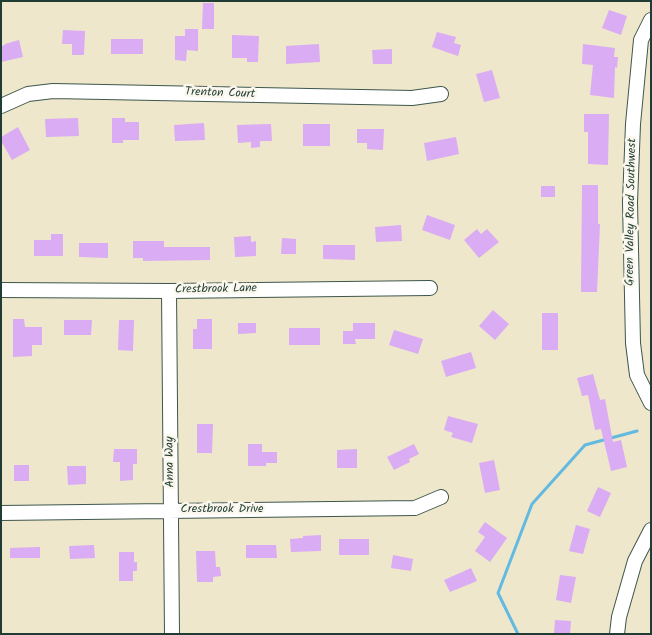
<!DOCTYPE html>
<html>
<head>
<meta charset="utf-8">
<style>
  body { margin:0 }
  #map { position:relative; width:652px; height:635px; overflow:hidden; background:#efe7cb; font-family:Kalam,sans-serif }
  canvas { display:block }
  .frame { position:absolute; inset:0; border:2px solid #1f3d34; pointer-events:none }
</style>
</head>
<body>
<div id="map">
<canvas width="652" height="635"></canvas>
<div class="frame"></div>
</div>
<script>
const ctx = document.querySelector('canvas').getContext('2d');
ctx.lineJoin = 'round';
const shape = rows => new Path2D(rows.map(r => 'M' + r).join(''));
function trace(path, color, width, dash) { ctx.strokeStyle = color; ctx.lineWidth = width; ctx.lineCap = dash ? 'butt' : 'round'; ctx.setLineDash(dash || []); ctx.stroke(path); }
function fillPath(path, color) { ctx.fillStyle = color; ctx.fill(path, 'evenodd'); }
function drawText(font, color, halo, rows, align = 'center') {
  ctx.font = font + ' Kalam,sans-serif'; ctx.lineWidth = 5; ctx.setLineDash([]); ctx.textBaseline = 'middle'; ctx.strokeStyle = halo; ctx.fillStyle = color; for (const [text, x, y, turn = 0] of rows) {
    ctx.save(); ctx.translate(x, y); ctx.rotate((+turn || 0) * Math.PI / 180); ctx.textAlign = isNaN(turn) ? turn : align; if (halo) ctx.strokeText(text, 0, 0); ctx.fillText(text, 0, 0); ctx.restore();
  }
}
trace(shape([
  [518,634,498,593,532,504,585,445,637,431]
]), '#63bae0', 3);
fillPath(shape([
  [203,3,214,3,214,29,202,29],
  [609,10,627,16,621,35,602,28],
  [185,29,198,29,198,51,187,50,186,61,175,60,175,36,185,36],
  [63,30,85,31,84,55,72,55,72,44,62,44],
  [437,32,456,37,454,43,461,45,458,56,432,47],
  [232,35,259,36,258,62,247,62,247,58,232,58],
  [111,39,143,39,143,54,111,54],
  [19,40,23,57,1,62,1,46,5,45,5,44],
  [319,44,320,62,286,64,286,46],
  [583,44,615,48,614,57,618,57,617,68,615,67,614,98,590,95,593,65,582,64],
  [392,49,392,64,373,64,372,50],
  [492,70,500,98,484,102,476,74],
  [584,114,609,114,608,165,588,164,588,132,584,132],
  [78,118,79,136,46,137,45,119],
  [112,118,125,118,125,122,139,122,139,140,123,140,123,143,112,143],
  [204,123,205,140,175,141,174,125],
  [271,124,272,141,260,141,260,147,251,148,251,142,238,143,237,125],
  [303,124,330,124,330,146,303,146],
  [18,127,30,150,12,160,1,141,1,137],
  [357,129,384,129,383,150,367,149,367,143,357,143],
  [456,137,459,154,427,161,424,143],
  [582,185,598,185,598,224,600,224,597,292,581,292],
  [541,186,555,186,555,197,541,197],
  [427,215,455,225,450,240,422,230],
  [401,225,402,241,376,242,375,227],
  [477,229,481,234,487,229,499,242,479,258,464,240],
  [51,234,63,234,63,256,34,256,34,240,51,240],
  [251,236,251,242,256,241,256,256,235,257,234,237],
  [282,238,296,239,296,254,281,254],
  [133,241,164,241,164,247,210,247,210,260,143,261,143,258,133,258],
  [79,243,108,243,108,258,79,257],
  [323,245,355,245,355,260,323,259],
  [493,310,509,324,495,340,479,326],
  [542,313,558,313,558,350,542,350],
  [13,319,24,319,25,327,42,327,42,345,32,345,32,356,13,357],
  [197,319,212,319,212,349,193,349,193,329,197,329],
  [64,320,92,320,91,335,64,335],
  [119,320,134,320,133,351,118,350],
  [238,323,256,323,256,333,238,334],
  [353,323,375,323,375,339,355,339,356,344,343,344,343,331,353,331],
  [289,328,320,328,320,345,289,345],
  [394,330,423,339,418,354,389,345],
  [471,352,476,368,446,377,441,361],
  [593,374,600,400,605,399,613,442,621,440,627,467,611,471,601,429,595,430,588,395,582,396,577,378],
  [448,416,478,424,472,443,451,437,453,433,444,430],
  [197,424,213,424,212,453,197,453],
  [248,444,262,444,262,452,277,452,277,463,266,463,266,466,248,466],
  [414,444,419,454,409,459,410,462,394,470,387,457],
  [114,449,137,449,137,464,133,464,133,480,120,481,120,462,113,462],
  [357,449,357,468,337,468,337,450],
  [494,460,500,490,485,493,479,463],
  [14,465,29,465,29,481,14,481],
  [67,466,86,466,86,484,68,485],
  [598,487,611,493,600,517,587,511],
  [485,522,507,538,490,562,475,551,485,537,478,532],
  [576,525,590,529,583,554,569,551],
  [321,535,321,551,291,552,290,539,303,538,303,536],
  [339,539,369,539,369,555,339,555],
  [94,545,95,558,70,559,69,546],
  [246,545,276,545,277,558,246,558],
  [40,547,40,558,10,558,10,548],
  [196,551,215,551,216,567,220,567,221,576,213,577,213,582,197,582],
  [119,552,134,552,134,562,137,562,137,571,133,571,133,581,119,581],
  [393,555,413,559,411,571,391,568],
  [471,568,477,581,450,592,444,580],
  [560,575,576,577,571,603,556,600],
  [555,620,571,621,570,634,554,634]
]), '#d9acf3');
const minor = shape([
  [651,20,641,40,633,124,630,202,633,343,637,375,651,403],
  [1,106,28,94,53,91,412,98,441,94],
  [1,290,169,291,430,288],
  [169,291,172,634],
  [1,513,415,508,441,497],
  [617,634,619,617,635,561,651,530]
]);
trace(minor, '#3e564b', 16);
trace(minor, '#fff', 14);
drawText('12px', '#1f3d34', '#fbf7ec', [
  ["Trenton Court",220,94,2],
  ["Green Valley Road Southwest",632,212,-89],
  ["Crestbrook Lane",216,290,-1],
  ["Anna Way",171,462,-91],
  ["Crestbrook Drive",222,510]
]);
</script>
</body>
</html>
